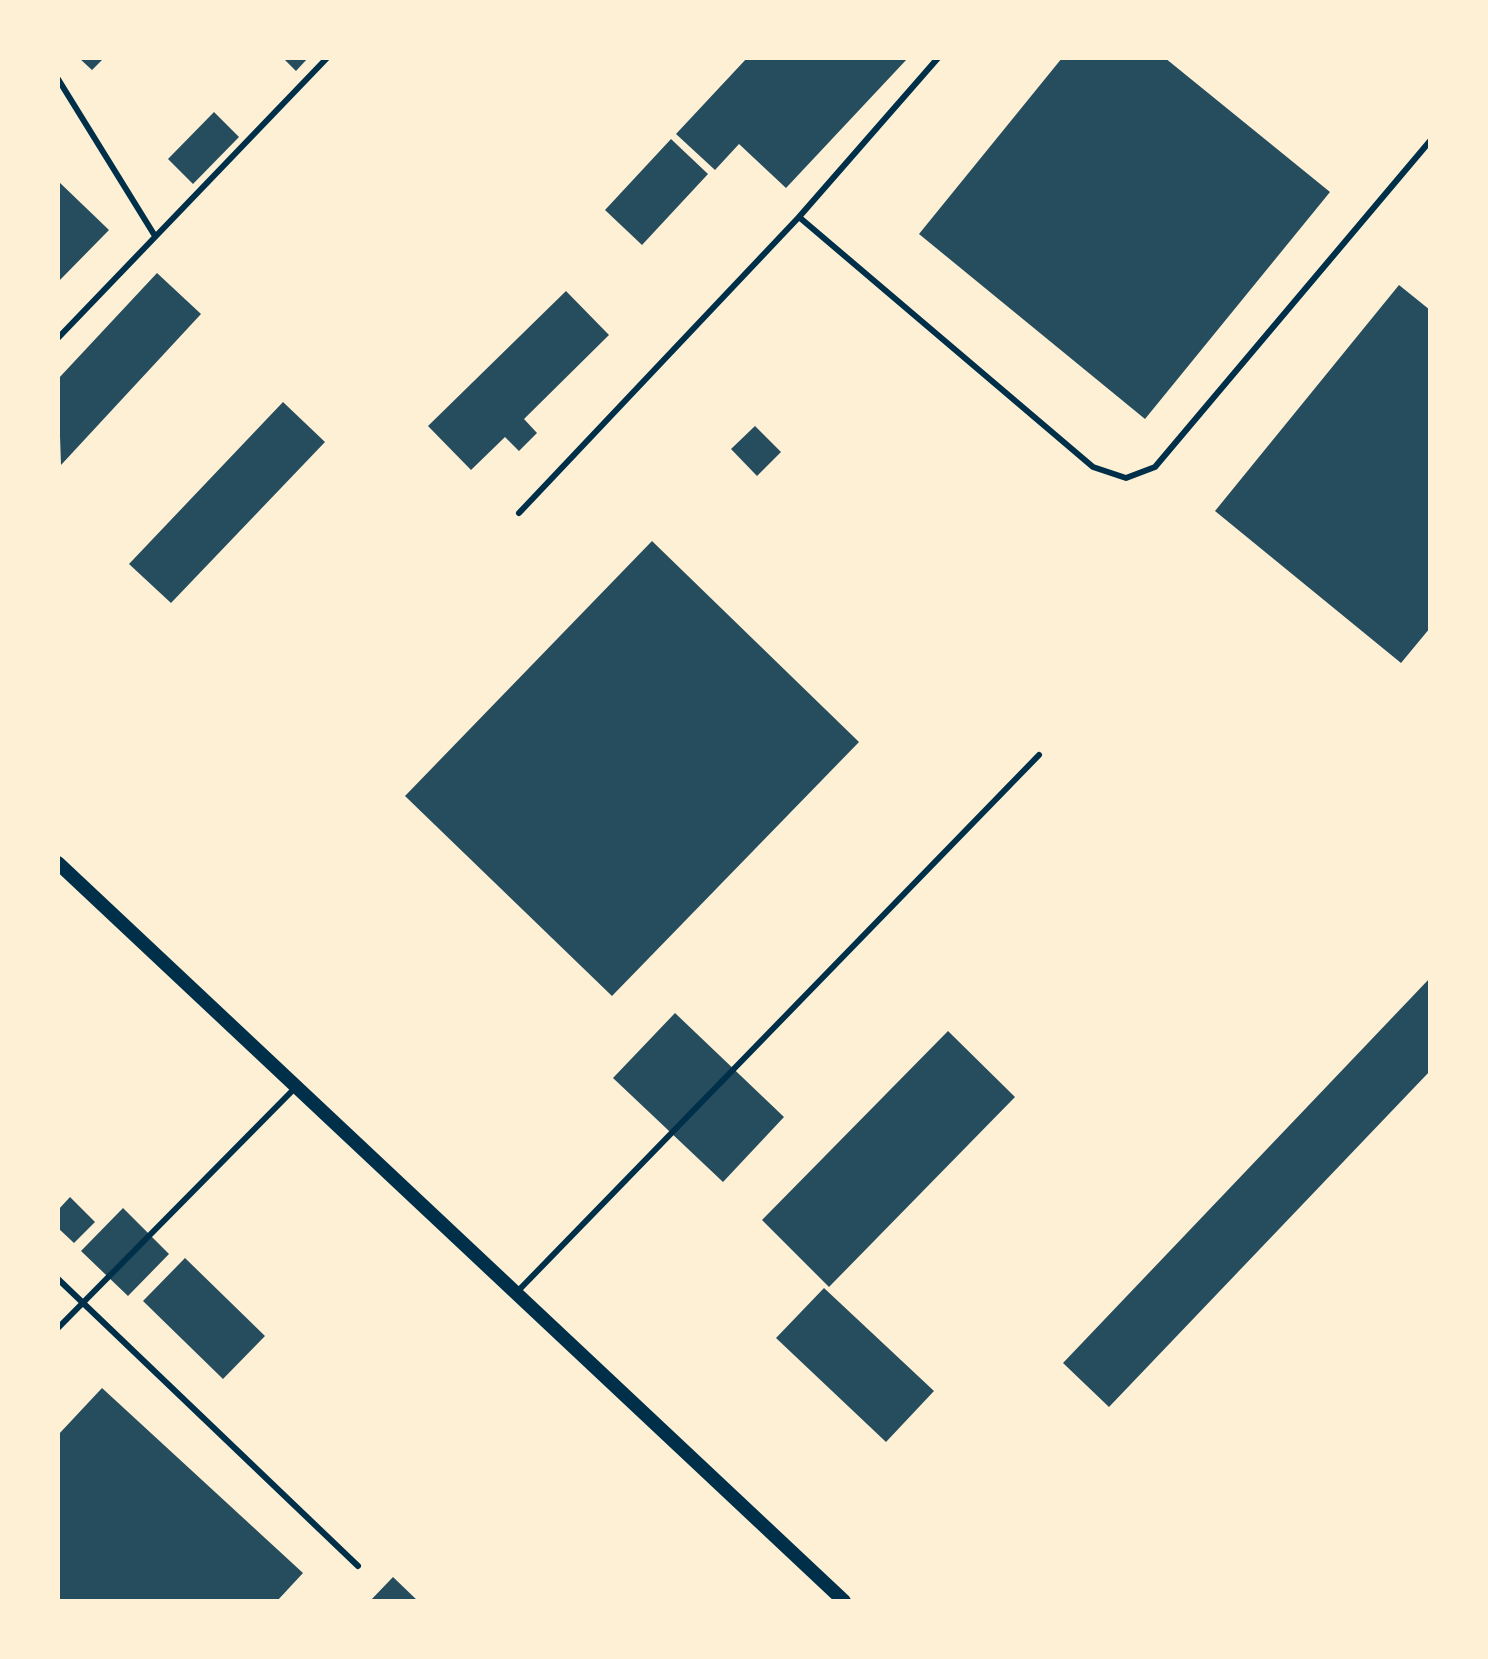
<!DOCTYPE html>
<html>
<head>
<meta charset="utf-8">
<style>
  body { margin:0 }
  #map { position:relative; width:1488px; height:1659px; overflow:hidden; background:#fdf0d5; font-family:"PT Sans",sans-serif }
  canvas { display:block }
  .frame { position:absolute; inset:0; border:60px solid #fdf0d5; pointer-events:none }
</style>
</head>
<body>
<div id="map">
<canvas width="1488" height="1659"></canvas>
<div class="frame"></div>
</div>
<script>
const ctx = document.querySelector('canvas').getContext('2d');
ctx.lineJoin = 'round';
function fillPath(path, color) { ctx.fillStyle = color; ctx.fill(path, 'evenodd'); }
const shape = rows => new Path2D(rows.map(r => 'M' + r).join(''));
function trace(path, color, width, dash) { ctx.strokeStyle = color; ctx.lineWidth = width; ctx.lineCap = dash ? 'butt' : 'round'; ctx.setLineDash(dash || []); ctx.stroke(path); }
fillPath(shape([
  [79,58,104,58,92,70],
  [283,58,308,58,296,71],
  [747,58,908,58,786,188,739,144,715,170,676,134],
  [1062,58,1165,58,1330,192,1145,419,919,234],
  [214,112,239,137,193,184,168,159],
  [671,139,708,174,642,245,605,210],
  [58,181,109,230,58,282],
  [157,273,201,314,61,465,58,379],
  [1399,285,1430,310,1430,628,1401,663,1215,511],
  [566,291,609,335,524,419,537,433,519,451,505,437,471,470,428,426],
  [283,402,325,442,171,603,129,564],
  [755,426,781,452,757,476,731,449],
  [652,541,859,742,612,996,405,796],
  [1430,978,1430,1071,1109,1407,1063,1363],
  [675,1013,784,1117,723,1182,613,1078],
  [948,1031,1015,1097,829,1287,762,1220],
  [70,1197,95,1222,74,1243,58,1228,58,1210],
  [123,1208,169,1254,128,1296,81,1251],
  [185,1258,265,1336,223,1379,143,1301],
  [824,1288,934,1391,886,1442,776,1338],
  [102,1388,303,1573,277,1601,58,1601,58,1435],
  [393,1577,418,1601,370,1601]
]), '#264d5e');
trace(shape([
  [58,79,155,236],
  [799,217,1093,467,1126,478,1155,467,1430,141],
  [58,338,327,58],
  [519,513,799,217,938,58],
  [58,1279,358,1566],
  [517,1292,1039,755],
  [58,1328,295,1088]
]), '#003049', 6);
trace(shape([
  [58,863,844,1601]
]), '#003049', 14);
</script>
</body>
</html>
